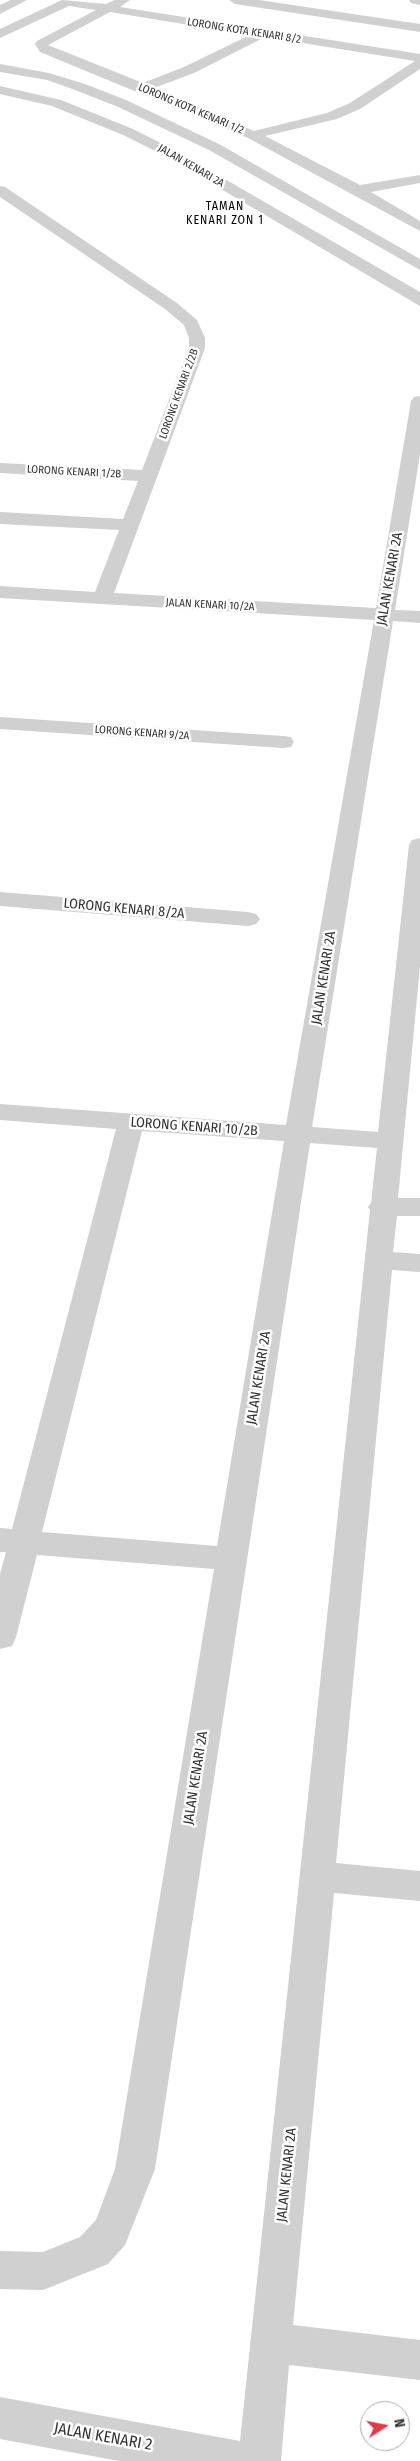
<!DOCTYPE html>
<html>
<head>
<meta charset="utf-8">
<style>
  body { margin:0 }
  #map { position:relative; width:420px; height:2461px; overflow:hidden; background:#fff; font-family:"Fira Sans Condensed",sans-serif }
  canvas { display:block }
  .north { position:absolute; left:360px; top:2401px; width:50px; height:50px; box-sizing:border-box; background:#fff; border:1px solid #adadad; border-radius:50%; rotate:79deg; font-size:14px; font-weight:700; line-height:20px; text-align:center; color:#333 }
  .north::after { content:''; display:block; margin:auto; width:18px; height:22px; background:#e63946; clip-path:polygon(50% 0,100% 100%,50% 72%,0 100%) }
</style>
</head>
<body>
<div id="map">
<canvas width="420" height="2461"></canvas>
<div class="north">N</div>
</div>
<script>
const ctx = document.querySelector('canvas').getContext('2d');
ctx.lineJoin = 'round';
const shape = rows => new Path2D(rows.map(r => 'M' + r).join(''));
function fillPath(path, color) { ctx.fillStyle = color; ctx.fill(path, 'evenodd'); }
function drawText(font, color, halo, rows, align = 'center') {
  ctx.font = font + ' "Fira Sans Condensed",sans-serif'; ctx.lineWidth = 5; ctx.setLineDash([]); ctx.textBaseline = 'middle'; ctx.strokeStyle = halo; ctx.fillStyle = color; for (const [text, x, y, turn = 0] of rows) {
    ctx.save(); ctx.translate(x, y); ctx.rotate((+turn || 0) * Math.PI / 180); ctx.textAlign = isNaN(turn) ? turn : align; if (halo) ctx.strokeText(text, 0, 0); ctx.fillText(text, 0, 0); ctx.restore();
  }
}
fillPath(shape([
  [11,0,27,0,0,14,0,5,11,0],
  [62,0,106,4,115,0,130,0,120,7,420,54,420,69,360,109,337,119,265,136,360,185,420,175,420,183,371,192,420,221,420,231,248,138,40,52,35,44,37,41,96,10,69,6,0,38,0,29,62,0],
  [110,12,250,35,184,67,143,83,48,45,110,12],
  [265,37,415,61,350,103,327,113,254,131,154,88,194,73,265,37],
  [229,0,259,0,420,24,420,32,235,4,229,0],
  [409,0,420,0,420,5,411,3,409,0],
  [0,64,49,73,85,84,126,100,219,144,420,259,420,270,209,150,116,106,75,90,47,80,0,72,0,64],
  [0,86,61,100,133,129,173,149,420,292,420,306,163,155,123,135,52,106,0,94,0,86],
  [0,186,5,187,177,303,197,320,205,338,205,348,114,593,376,608,411,401,414,397,420,396,420,454,395,610,420,611,420,623,393,621,312,1127,378,1132,409,845,412,840,420,838,420,966,398,1198,420,1198,420,1216,397,1216,393,1252,420,1254,420,1272,392,1270,336,1863,420,1871,420,1901,334,1893,293,2325,420,2340,420,2380,289,2365,281,2461,119,2461,0,2439,0,2397,240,2441,370,1210,368,1207,371,1203,377,1148,310,1143,155,2169,125,2245,108,2264,43,2290,0,2289,0,2251,43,2252,80,2237,96,2220,115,2169,214,1569,37,1555,16,1637,12,1646,0,1649,0,1574,6,1552,0,1552,0,1528,12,1529,116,1129,0,1120,0,1104,286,1125,374,620,0,598,0,586,95,592,119,530,0,524,0,512,123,519,138,481,0,473,0,463,142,470,189,348,189,338,184,325,165,309,0,197,0,186],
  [142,1131,284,1141,217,1546,42,1532,142,1131],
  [0,717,283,736,291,737,294,742,291,747,283,748,0,729,0,717],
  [0,892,248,912,256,914,260,919,256,924,248,926,0,906,0,892]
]), '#d0d0d0');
drawText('11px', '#333', '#fff', [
  ["LORONG KOTA KENARI 8/2",244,31,9],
  ["LORONG KOTA KENARI 1/2",191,109,23],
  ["JALAN KENARI 2A",191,166,30],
  ["LORONG KENARI 2/2B",179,394,-70],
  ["LORONG KENARI 1/2B",74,472,3],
  ["JALAN KENARI 10/2A",210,605,3],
  ["LORONG KENARI 9/2A",142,733,4]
]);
ctx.letterSpacing = '1px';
drawText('12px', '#000', '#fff', [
  ["TAMAN",225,207],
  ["KENARI ZON 1",225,221]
]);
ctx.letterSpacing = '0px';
drawText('14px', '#333', '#fff', [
  ["JALAN KENARI 2A",390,579,-80],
  ["LORONG KENARI 8/2A",124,909,5],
  ["JALAN KENARI 2A",324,978,-81],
  ["LORONG KENARI 10/2B",194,1127,4],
  ["JALAN KENARI 2A",259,1378,-81],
  ["JALAN KENARI 2A",196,1778,-81],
  ["JALAN KENARI 2A",287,2175,-84]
]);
drawText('16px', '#333', '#fff', [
  ["JALAN KENARI 2",103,2437,10]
]);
</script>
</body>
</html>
